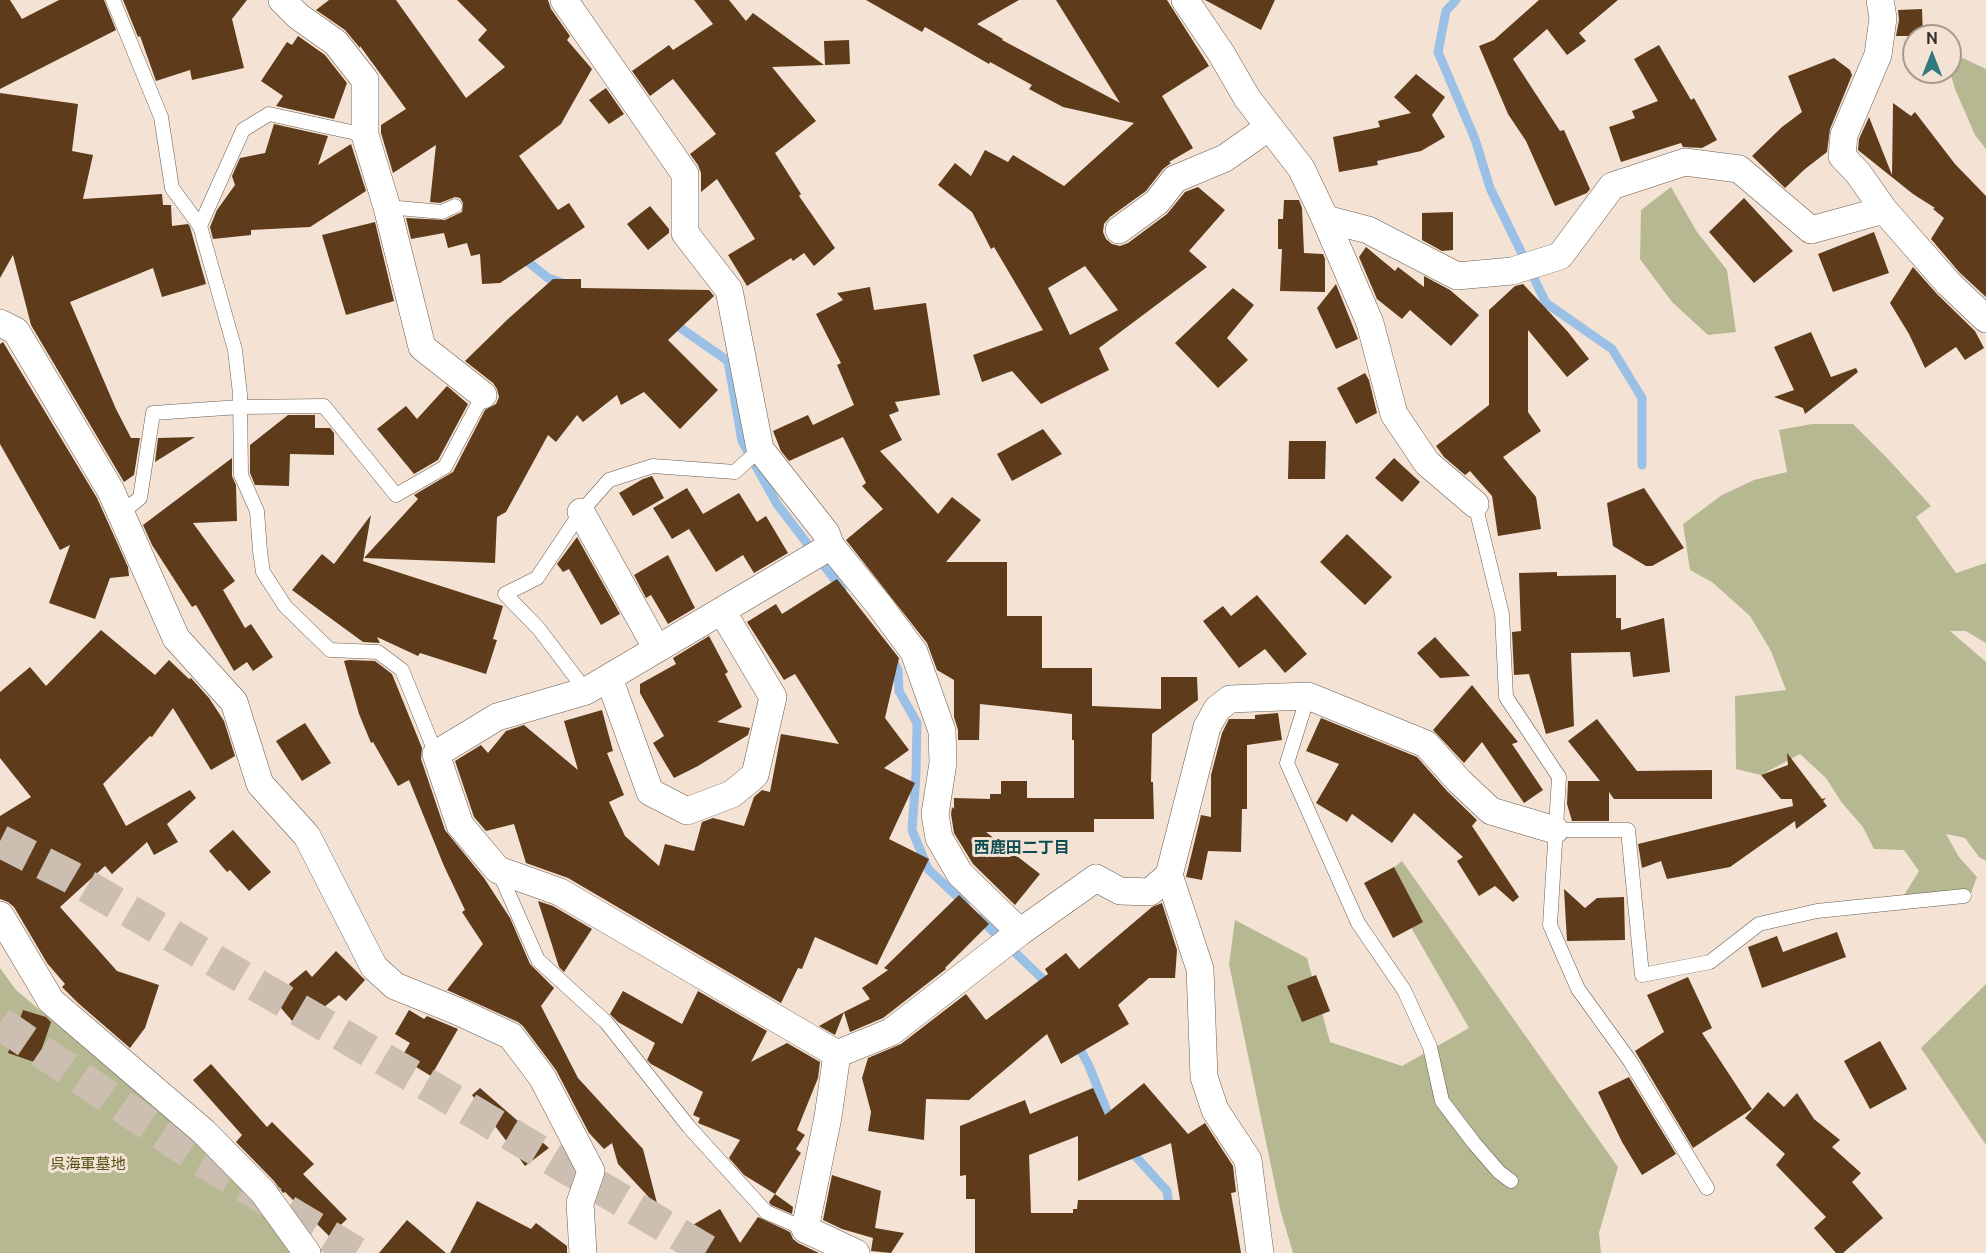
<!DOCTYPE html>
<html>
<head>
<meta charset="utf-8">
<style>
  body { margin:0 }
  #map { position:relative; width:1986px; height:1253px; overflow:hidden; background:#f4e3d5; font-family:Ubuntu,sans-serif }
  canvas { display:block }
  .north { position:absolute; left:1902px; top:24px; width:60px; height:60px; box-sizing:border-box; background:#f4e3d5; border:2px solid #a69a8f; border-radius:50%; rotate:0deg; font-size:16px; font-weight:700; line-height:24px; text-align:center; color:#322c26 }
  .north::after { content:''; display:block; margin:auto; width:21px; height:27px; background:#317981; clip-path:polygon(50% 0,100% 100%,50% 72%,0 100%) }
</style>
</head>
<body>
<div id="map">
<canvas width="1986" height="1253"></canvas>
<div class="north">N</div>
</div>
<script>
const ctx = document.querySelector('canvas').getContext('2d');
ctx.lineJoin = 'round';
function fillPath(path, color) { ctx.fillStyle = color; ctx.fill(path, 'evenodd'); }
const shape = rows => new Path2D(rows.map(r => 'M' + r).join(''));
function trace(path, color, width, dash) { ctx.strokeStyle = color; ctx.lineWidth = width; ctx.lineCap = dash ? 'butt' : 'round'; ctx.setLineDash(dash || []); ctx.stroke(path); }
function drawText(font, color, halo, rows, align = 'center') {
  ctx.font = font + ' Ubuntu,"Noto Sans JP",sans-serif'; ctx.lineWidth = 6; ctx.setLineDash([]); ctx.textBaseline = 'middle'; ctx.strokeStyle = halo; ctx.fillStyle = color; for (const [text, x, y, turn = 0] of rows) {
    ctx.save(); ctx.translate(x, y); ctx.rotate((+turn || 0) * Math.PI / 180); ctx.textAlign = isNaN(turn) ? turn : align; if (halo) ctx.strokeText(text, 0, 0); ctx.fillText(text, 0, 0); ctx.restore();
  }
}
fillPath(shape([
  [1950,52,1986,69,1986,149,1975,135,1955,89,1950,72],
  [1671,187,1697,232,1727,270,1736,332,1708,335,1672,302,1640,259,1641,210],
  [1812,424,1853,424,1888,459,1931,506,1916,517,1956,573,1986,563,1986,643,1966,631,1950,631,1986,662,1986,861,1979,857,1965,838,1946,834,1959,857,1977,877,1970,896,1903,897,1919,871,1904,850,1874,849,1863,827,1842,803,1826,778,1800,754,1761,775,1736,769,1735,696,1786,690,1771,651,1750,616,1712,582,1690,570,1683,524,1722,495,1754,480,1787,472,1779,430],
  [1402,861,1618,1167,1599,1233,1601,1253,1293,1253,1280,1209,1229,964,1235,920,1307,958,1330,1042,1402,1066,1469,1028,1382,877],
  [0,968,16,990,231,1171,290,1253,0,1253],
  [1986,984,1986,1145,1921,1048]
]), '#b5b891');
trace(shape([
  [1456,0,1446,11,1438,52,1475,139,1490,188,1546,303,1612,349,1642,398,1642,465],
  [522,257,548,278,563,283],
  [672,322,728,361,742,441,777,504,842,589],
  [892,658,898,670,899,691,917,723,916,775,912,830,928,869,965,904],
  [979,918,1049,985],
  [1076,1041,1089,1066,1112,1124],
  [1128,1148,1167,1191,1170,1212]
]), '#9ac0e6', 9);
fillPath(shape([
  [0,0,10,0,22,19,59,0,104,0,116,30,0,89],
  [123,0,247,0,232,19,244,68,192,80,190,70,156,81,140,36,138,37],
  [329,0,396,0,466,98,505,67,478,40,487,30,457,0,548,0,551,9,570,36,567,40,592,69,561,124,519,156,558,210,569,203,585,227,500,283,482,284,480,254,471,256,467,243,448,248,444,233,411,239,406,218,445,220,462,212,463,203,460,198,455,197,440,203,430,202,436,145,393,173,381,133,381,125,406,109,360,46,360,48,345,30,316,10],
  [694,0,729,0,746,21,753,13,824,65,772,67,816,121,775,153,801,194,799,196,835,248,814,266,804,253,793,261,791,258,747,286,728,255,755,239,717,179,701,192,701,173,698,165,690,154,716,134,673,79,650,96,632,71,669,45,673,50,713,24],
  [866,0,1019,0,977,24,1003,39,1002,40,1120,103,1056,0,1167,0,1209,66,1162,96,1193,148,1169,162,1171,163,1163,169,1146,191,1110,217,1104,224,1103,232,1106,239,1112,244,1120,246,1128,243,1167,214,1185,192,1198,187,1225,210,1189,251,1207,267,1099,348,1109,370,1041,404,1012,371,982,382,973,355,1043,330,994,247,991,249,972,212,938,185,955,163,971,176,985,150,1008,162,1013,155,1064,186,1134,123,1063,107,1029,89,1032,85,990,62,989,64,925,27,922,32],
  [1085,266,1118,310,1070,335,1048,288],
  [1205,0,1275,0,1261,30],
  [1539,0,1618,0,1579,33,1586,41,1567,55,1547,29,1513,59,1560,131,1564,130,1590,189,1587,193,1555,206,1526,141,1508,114,1479,46,1494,40],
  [1922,9,1923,36,1896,36,1899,20,1898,10],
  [298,36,325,55,347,83,334,119,276,106,283,96,261,81,287,42,292,45],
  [849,40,850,64,825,65,824,41],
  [1659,45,1691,100,1694,98,1717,140,1702,148,1683,147,1681,143,1621,162,1609,127,1635,118,1632,111,1658,101,1634,59],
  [1834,58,1850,70,1852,75,1830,129,1827,152,1805,169,1785,188,1752,156,1782,127,1802,112,1788,76],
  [1416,74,1445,97,1432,115,1445,137,1421,151,1377,161,1378,165,1339,172,1333,137,1380,127,1378,121,1411,113,1394,97],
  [606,88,624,114,609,124,589,100],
  [0,93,78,104,72,151,93,155,83,199,162,194,163,205,171,205,172,226,188,224,190,227,206,284,162,297,153,268,70,302,116,409,131,438,140,438,134,475,124,482,31,325,13,255,0,278],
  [1893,103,1911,116,1915,112,1955,164,1986,196,1986,297,1959,272,1931,239,1944,218,1933,209,1935,208,1913,194,1858,150,1859,139,1869,117,1892,175],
  [274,124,328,136,318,165,351,144,366,191,310,227,251,230,251,235,213,239,210,227,217,210,235,185,232,176,240,158,265,153],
  [1744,198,1793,251,1754,283,1709,232],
  [1284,200,1299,200,1302,208,1304,253,1323,254,1325,259,1325,292,1280,291,1282,249,1278,249,1278,219,1283,219],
  [650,206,669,229,669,233,648,250,627,224],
  [1453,212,1453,250,1442,251,1422,240,1422,213],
  [375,222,394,301,346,315,322,235],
  [1874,232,1889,273,1833,292,1818,254],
  [1366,247,1395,271,1398,267,1424,287,1424,276,1450,290,1479,315,1451,346,1410,310,1402,319,1377,299,1359,257],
  [1913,267,1937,294,1975,331,1984,348,1965,360,1956,347,1925,368,1909,334,1890,303],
  [553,279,581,279,581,288,709,290,714,296,668,340,718,390,680,429,644,392,621,405,617,395,583,422,577,415,556,442,548,435,506,512,497,517,495,563,364,558,418,499,414,495,453,472,485,410,496,404,499,397,497,389,493,383,465,361,508,319],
  [1336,284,1358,339,1336,349,1317,308],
  [1523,284,1568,332,1589,359,1567,377,1528,330,1528,412,1541,431,1503,457,1536,497,1541,529,1498,536,1492,496,1470,471,1465,475,1444,457,1436,446,1489,405,1489,310,1515,286],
  [870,287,874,310,926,303,940,395,895,402,899,411,889,415,902,440,880,451,938,514,952,497,981,520,946,562,1007,562,1007,616,1042,616,1042,668,1092,668,1092,706,1161,709,1161,677,1197,677,1198,700,1152,734,1151,782,1153,782,1154,819,1094,819,1094,832,986,832,1040,874,1015,905,973,864,954,833,951,814,952,807,954,809,954,798,990,799,990,794,1001,794,1001,781,1027,781,1027,798,1074,798,1074,740,1072,740,1072,714,980,704,979,740,958,740,958,730,954,717,954,680,937,670,927,643,846,540,883,509,862,486,866,483,843,437,789,461,781,451,773,431,808,415,813,425,854,405,837,365,841,363,816,314,843,300,837,293],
  [1233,288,1254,305,1227,338,1248,360,1218,388,1175,343],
  [1811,332,1831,377,1856,368,1858,372,1805,414,1803,408,1774,397,1794,390,1774,347],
  [3,342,97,498,128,567,129,576,110,578,95,619,49,603,70,545,60,550,0,444,0,344],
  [1365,373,1369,380,1377,413,1356,424,1337,388],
  [447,386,468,404,438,460,414,474,377,429,406,406,417,419],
  [288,415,315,415,315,428,330,428,334,433,334,455,290,454,289,486,255,485,250,473,250,445],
  [1043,429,1062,454,1012,481,997,454],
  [195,437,155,462,158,438],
  [1289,441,1326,441,1325,479,1288,479],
  [232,458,232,476,236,485,237,521,193,523,235,581,223,590,245,628,251,624,273,657,253,671,247,662,234,671,196,605,192,607,152,545,143,525],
  [1394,458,1420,482,1402,502,1375,478],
  [652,476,664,498,633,516,619,493,643,479],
  [687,488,703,514,739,493,757,522,766,516,788,553,754,573,743,555,716,572,689,529,672,539,653,508],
  [1644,488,1684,548,1652,566,1646,566,1613,546,1607,503],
  [371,515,363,561,503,606,493,639,497,640,486,674,420,653,418,656,377,637,380,643,363,642,292,590,322,554,334,564],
  [1347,534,1392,577,1365,605,1320,562],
  [577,537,620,614,601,625,569,569,563,572,557,564],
  [668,555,695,608,668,624,651,595,646,598,634,575],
  [1557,572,1557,576,1616,575,1616,618,1621,618,1621,630,1664,618,1670,672,1633,677,1630,652,1571,653,1574,726,1546,734,1529,674,1514,675,1512,632,1521,631,1519,573],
  [837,579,899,658,885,718,909,750,884,768,915,783,889,839,929,859,877,965,815,937,802,969,798,968,781,1003,568,878,526,863,514,824,486,831,474,817,455,761,481,745,488,753,506,731,524,725,578,770,564,721,602,710,613,751,607,753,624,795,609,802,625,836,659,866,665,844,694,851,702,822,713,818,744,826,754,797,762,790,770,792,781,734,839,744,795,674,784,680,747,622,776,604,782,614],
  [1257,595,1307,654,1285,673,1265,649,1239,668,1203,621,1223,606,1231,616],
  [101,630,155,675,169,660,189,679,191,678,209,698,224,721,235,756,211,770,173,708,152,737,150,736,103,784,126,826,190,790,196,798,167,824,178,842,154,855,147,842,112,874,105,866,60,907,117,971,159,985,145,1028,130,1048,78,1003,62,987,65,984,47,963,14,907,8,902,0,899,0,816,31,797,0,758,0,692,30,667,46,686],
  [709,636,728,672,725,674,742,707,717,722,750,728,748,735,698,766,674,778,653,743,664,736,640,693,640,684,676,664,673,658],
  [1435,637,1470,676,1440,678,1417,653],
  [349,660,375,661,392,674,422,748,421,759,445,830,484,878,510,918,530,964,554,988,541,1006,578,1078,643,1149,658,1207,618,1164,612,1143,604,1149,589,1133,556,1070,523,1026,518,1022,447,990,483,944,462,912,465,910,444,866,409,780,398,786,373,742,371,743,359,714,344,661],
  [1472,685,1518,742,1512,744,1543,790,1524,803,1482,742,1464,763,1433,730],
  [1278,713,1282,740,1247,745,1247,809,1242,809,1241,852,1208,851,1202,880,1186,877,1201,815,1211,817,1211,775,1222,733,1229,719,1255,719,1255,715],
  [1321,718,1417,757,1447,791,1477,820,1472,826,1519,897,1513,902,1495,886,1479,896,1457,861,1463,857,1414,813,1392,843,1352,814,1347,822,1316,803,1339,764,1306,751],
  [1597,719,1637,771,1712,770,1712,799,1614,799,1609,792,1609,821,1572,821,1567,804,1568,781,1600,781,1568,741],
  [305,723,331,763,302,781,276,741],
  [1787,753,1822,799,1826,798,1823,801,1827,806,1796,829,1795,821,1730,867,1667,879,1661,861,1642,868,1638,844,1793,806,1792,799,1781,799,1761,775,1788,765],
  [233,830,271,872,249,891,230,870,227,872,209,851],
  [1394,867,1423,922,1393,938,1364,883],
  [1564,889,1585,908,1597,898,1624,897,1625,940,1567,941],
  [959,895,989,924,945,968,946,969,883,1018,850,1032,844,1012,870,999,862,988,888,970,884,968],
  [538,901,553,906,592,929,564,972,559,967],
  [1162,903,1177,950,1175,978,1149,978,1118,1005,1129,1024,1061,1064,1047,1034,969,1100,926,1099,924,1140,868,1131,871,1112,862,1078,868,1058,901,1044,966,994,986,1020,1048,974,1045,969,1066,953,1079,969,1152,907],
  [1837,932,1846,957,1762,988,1748,947,1777,936,1783,952],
  [336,951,365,980,346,1001,339,995,298,1028,276,1002,293,989,289,984,306,970,312,977],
  [1316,975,1330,1011,1302,1022,1287,986],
  [1688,977,1712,1028,1702,1033,1752,1109,1693,1148,1635,1051,1664,1032,1647,995],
  [623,991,682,1024,698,991,767,1031,751,1062,787,1043,820,1062,818,1078,797,1130,805,1135,796,1149,801,1153,775,1194,793,1207,792,1214,771,1205,769,1202,775,1194,744,1175,729,1158,740,1140,698,1123,700,1118,693,1115,703,1092,651,1064,647,1060,655,1043,618,1022,610,1014],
  [23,1010,46,1017,51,1022,37,1063,8,1053],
  [409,1010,424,1019,427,1016,458,1029,431,1076,401,1058,410,1043,395,1034],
  [844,1012,835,1035,819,1026],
  [1880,1041,1907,1089,1870,1109,1844,1061],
  [211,1064,267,1127,272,1122,314,1164,303,1174,347,1219,329,1236,285,1192,283,1193,274,1181,236,1142,242,1135,193,1080],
  [1629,1077,1676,1154,1642,1175,1622,1142,1598,1092],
  [1144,1083,1188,1134,1205,1123,1233,1166,1236,1192,1231,1193,1241,1253,975,1253,975,1199,966,1199,966,1175,960,1176,960,1126,1025,1100,1030,1114,1093,1088,1105,1115],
  [1078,1136,1078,1181,1171,1143,1180,1200,1078,1200,1077,1209,1073,1209,1073,1213,1031,1213,1029,1155],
  [480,1088,549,1148,525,1166,472,1095],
  [1768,1092,1784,1107,1797,1093,1814,1119,1840,1140,1832,1147,1861,1173,1852,1182,1883,1218,1843,1253,1836,1253,1814,1228,1826,1217,1776,1165,1785,1154,1745,1118],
  [832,1175,881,1191,875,1228,904,1233,891,1253,871,1251,873,1238,842,1229,823,1220],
  [477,1201,531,1229,536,1223,567,1246,567,1253,450,1253],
  [720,1209,740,1243,758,1217,790,1232,793,1239,798,1243,819,1253,700,1253,686,1229],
  [407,1220,446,1253,379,1253]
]), '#5e3b1a');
trace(shape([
  [0,841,71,877,433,1088,710,1253],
  [0,1023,192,1154,356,1253]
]), '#cdbeb2', 33, [33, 16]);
const service = shape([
  [113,0,161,117,172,188,200,226,235,350,240,394,241,475,257,511,260,551,263,572,285,606,330,650,378,652,402,670,436,754],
  [387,207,442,212,455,206],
  [200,226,243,130,269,114,365,135],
  [1475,504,1502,614,1506,697,1559,777,1550,925,1578,989,1630,1061,1707,1188],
  [121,513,140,498,153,413,240,407,324,406,396,495,445,467,483,395],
  [586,691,539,629,505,594,537,578,581,512,609,480,653,466,735,472,760,449],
  [1308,696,1287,763,1358,923,1404,990,1430,1047,1442,1101,1474,1143,1499,1172,1511,1181],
  [1555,830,1628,830,1642,975,1710,962,1759,924,1817,911,1964,896],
  [498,870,538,960,606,1022,689,1127,766,1212,805,1229]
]);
const minor = shape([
  [282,0,298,16,336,43,365,80,365,135,387,207,422,347,483,395],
  [564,0,685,174,685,233,729,290,760,449,826,533,831,546,879,605,914,652,942,731,943,763,935,814,939,838,960,874,1020,932],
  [1185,0,1221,53,1247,98,1301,168,1323,214,1370,323,1394,414,1427,463,1475,504],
  [1884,210,1948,283,1986,319],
  [1326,219,1368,230,1457,276,1512,271,1560,256,1612,186,1685,162,1739,169,1811,230,1884,210,1858,173,1842,156,1844,135,1878,55,1883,18,1880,0],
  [1119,230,1157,202,1175,179,1225,158,1269,127],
  [0,323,16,331,111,491,176,638,234,702,260,784,307,836,374,967,395,986,457,1011,511,1036,542,1077,591,1171,580,1203,583,1253],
  [581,512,657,649],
  [831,546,586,691,497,717,436,754,460,825,498,870,560,892,837,1054],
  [609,678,650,792,687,811,732,794,755,775,773,697,722,611],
  [1169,875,1200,969,1204,1077,1215,1110,1248,1160,1260,1253],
  [0,915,51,1001,204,1132,263,1192,307,1253],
  [837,1054,891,1032,1020,932,1096,878,1120,891,1150,892,1169,875,1207,727,1217,709,1230,699,1308,696,1426,744,1459,781,1491,811,1555,830],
  [837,1054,828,1117,805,1229,856,1253]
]);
trace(service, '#6a5d50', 15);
trace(minor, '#6a5d50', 28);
trace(service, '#fff', 14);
trace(minor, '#fff', 27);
drawText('15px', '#4f5217', '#f4e3d5', [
  ["呉海軍墓地",88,1164]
]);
drawText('bold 16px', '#0f4d53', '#f4e3d5', [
  ["西鹿田二丁目",1022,848]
]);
</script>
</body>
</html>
